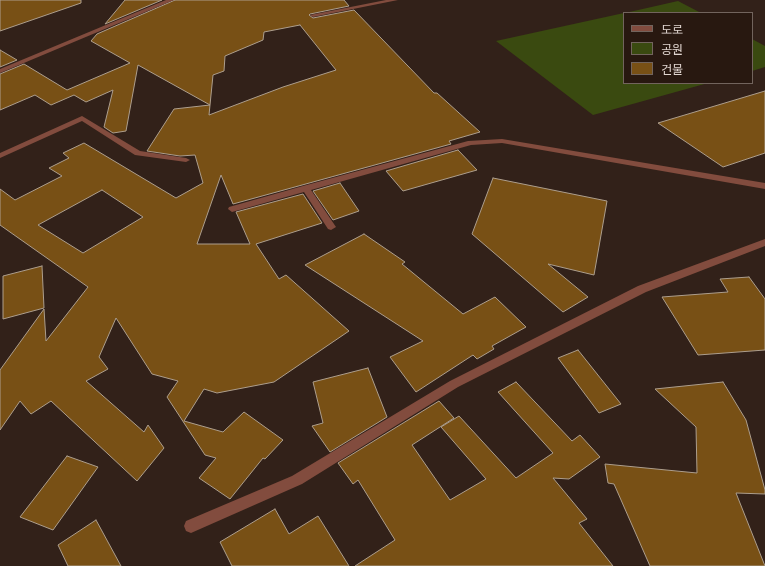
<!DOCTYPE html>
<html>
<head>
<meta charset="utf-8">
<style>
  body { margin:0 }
  #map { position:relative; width:765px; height:566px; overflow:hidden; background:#322119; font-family:"Roboto Condensed","Noto Sans KR",sans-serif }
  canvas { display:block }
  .legend { position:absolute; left:623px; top:12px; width:130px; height:72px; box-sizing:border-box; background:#281810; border:1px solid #72645d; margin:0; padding:5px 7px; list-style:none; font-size:12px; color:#e1d6d0 }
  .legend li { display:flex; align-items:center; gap:8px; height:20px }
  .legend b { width:20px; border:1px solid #72645d }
</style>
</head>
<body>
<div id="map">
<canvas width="765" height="566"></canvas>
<ul class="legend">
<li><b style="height:5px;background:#824c3e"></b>도로</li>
<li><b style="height:11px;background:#3a4a10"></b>공원</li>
<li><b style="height:11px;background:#785015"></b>건물</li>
</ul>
</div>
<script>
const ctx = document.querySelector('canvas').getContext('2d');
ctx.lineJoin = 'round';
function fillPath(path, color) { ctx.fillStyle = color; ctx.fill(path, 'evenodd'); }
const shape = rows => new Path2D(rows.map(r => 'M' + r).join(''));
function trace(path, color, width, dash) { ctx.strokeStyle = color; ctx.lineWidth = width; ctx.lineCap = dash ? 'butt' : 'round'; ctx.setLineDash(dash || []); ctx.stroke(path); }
fillPath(shape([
  [678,1,701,13,625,13],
  [624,13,624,83,708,83,593,115,496,41],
  [752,39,765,46,765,67,752,71]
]), '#3a4a10');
const building = shape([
  [0,0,81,0,81,3,0,31,0,0],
  [125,0,162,0,105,24,125,0],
  [175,0,344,0,349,6,310,14,309,15,313,18,354,10,434,93,437,93,480,132,449,141,451,144,233,204,221,175,197,244,250,244,236,212,303,194,322,223,256,244,279,279,286,275,349,331,274,382,217,393,204,389,184,421,223,432,244,412,283,440,265,459,263,458,230,499,199,478,216,458,205,455,167,397,178,381,152,374,116,318,99,357,108,369,86,381,144,432,148,425,164,448,137,481,51,401,31,414,20,401,0,430,0,370,44,309,46,341,88,287,0,225,0,189,15,200,62,176,49,168,69,158,63,153,84,143,176,198,203,183,195,155,180,156,147,151,174,109,210,105,138,65,126,131,113,133,104,127,113,90,86,102,74,95,51,105,35,95,0,110,0,74,24,64,67,90,130,63,91,41,97,34,175,0],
  [300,25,336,70,283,87,209,115,213,75,224,71,225,56,263,40,264,32,300,25],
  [102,190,143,217,83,253,38,225,102,190],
  [0,50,17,60,0,67,0,50],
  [765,91,765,153,723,167,658,123,765,91],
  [458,150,477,170,403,191,386,171,458,150],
  [493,178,607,201,594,275,548,264,588,297,563,312,472,234,493,178],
  [340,183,359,211,333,220,313,191,340,183],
  [364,234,405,262,402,264,463,314,495,297,526,327,492,346,494,349,477,359,473,355,416,392,390,357,423,341,305,265,364,234],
  [42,266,44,308,3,319,3,276,42,266],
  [749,277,765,299,765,350,698,355,662,297,728,292,720,279,749,277],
  [578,350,621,404,599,413,558,358,578,350],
  [368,368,387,417,330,452,312,426,323,423,313,382,368,368],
  [516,382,572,441,580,435,600,457,569,479,553,478,587,519,579,523,613,566,355,566,395,540,358,480,353,484,338,463,439,401,454,418,412,445,450,500,486,479,441,427,459,416,516,478,553,453,498,392,516,382],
  [723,382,746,420,765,490,765,494,736,493,765,566,650,566,614,484,608,483,605,464,697,473,696,427,655,389,723,382],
  [67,456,98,467,53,530,20,517,67,456],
  [275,509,289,534,318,516,349,566,232,566,220,542,275,509],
  [96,520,121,566,68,566,58,545,96,520]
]);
fillPath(building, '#785015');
trace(building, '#ad9e8d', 1);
fillPath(shape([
  [166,0,174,0,0,73,0,69,166,0],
  [386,0,398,0,313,17,310,15,386,0],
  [82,116,140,151,186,158,190,160,186,162,135,155,82,121,0,158,0,153,82,116],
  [502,139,765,183,765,189,502,143,471,145,311,190,336,227,331,230,328,229,304,192,232,212,228,209,229,207,303,186,468,141,502,139],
  [765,239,765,246,646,292,458,387,302,484,191,533,186,531,184,526,186,521,292,476,450,381,638,286,765,239]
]), '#824c3e');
</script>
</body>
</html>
